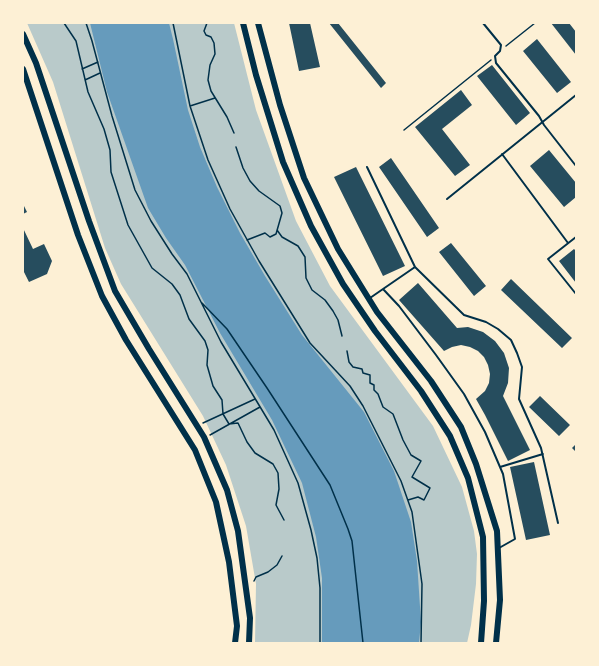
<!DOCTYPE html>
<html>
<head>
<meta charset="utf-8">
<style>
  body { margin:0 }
  #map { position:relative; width:599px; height:666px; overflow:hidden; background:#fdf0d5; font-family:"PT Sans",sans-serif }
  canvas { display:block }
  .frame { position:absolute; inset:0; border:24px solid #fdf0d5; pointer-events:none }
</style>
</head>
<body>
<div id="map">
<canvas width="599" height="666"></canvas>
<div class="frame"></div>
</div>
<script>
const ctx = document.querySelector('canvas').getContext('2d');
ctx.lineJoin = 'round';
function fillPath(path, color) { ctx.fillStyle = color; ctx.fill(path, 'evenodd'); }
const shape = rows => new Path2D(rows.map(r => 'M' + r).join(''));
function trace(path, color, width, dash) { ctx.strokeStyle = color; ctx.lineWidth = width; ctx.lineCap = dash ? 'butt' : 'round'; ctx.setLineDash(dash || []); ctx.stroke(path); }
fillPath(shape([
  [27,23,234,23,256,110,296,221,330,286,433,426,462,487,474,531,477,554,476,584,471,625,467,643,255,643,256,584,246,526,226,465,203,416,121,284,105,248,53,82]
]), '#b9caca');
fillPath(shape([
  [90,23,169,23,173,39,188,110,200,147,217,187,240,233,265,276,302,335,364,412,394,471,411,522,417,561,421,622,419,643,322,643,322,578,316,537,302,483,272,420,220,333,185,265,166,238,148,208,107,92]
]), '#669bbc');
fillPath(shape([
  [289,23,310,23,320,67,299,71],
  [329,23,338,23,386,83,381,88],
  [551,23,569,23,576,32,576,55],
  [537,39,571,82,557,93,523,51],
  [492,65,530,113,516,125,477,76],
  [461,90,472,105,442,129,470,165,455,176,415,127],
  [549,150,576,183,576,197,564,207,530,166],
  [391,158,439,228,427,237,379,167],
  [356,167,405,266,383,276,334,177],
  [23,204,27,212,23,214],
  [23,228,33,249,44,244,52,261,47,274,29,282,23,270],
  [451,243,486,286,474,296,439,252],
  [574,249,576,251,576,283,559,261],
  [511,279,572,338,562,348,501,290],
  [418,283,457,328,468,327,483,332,495,341,504,353,509,368,508,383,503,396,530,450,508,461,485,415,476,399,485,391,489,383,490,374,488,365,484,357,478,351,470,347,461,345,452,347,444,351,399,300],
  [540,396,570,425,559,436,529,407],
  [576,444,576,452,572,448],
  [534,462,550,535,526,540,510,467]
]), '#264d5e');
trace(shape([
  [64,23,76,41,88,92,104,129,110,150,111,172,128,225,152,268,172,284,180,295,189,319,205,341,208,350,207,365,213,386,222,400,223,414,229,424,238,423,247,442,255,453,273,464,278,473,279,489,276,505,284,520],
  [86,23,92,41,112,116,135,190,151,221,172,254,187,274,221,342,274,430,298,483,311,530,317,558,320,588,320,643],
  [173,23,190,106,208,160,230,209,259,261,310,343,350,386,363,406,401,481,412,512,422,584,421,643],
  [207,23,204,31,206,35,211,37,214,43,215,54,210,65,208,80,211,91,227,117,234,133],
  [506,46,535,23],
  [82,69,98,62],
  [85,80,100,73],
  [190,106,215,98],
  [404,130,491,60],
  [236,147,243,168,250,181,259,191,280,206,282,213,276,234,270,237,265,233,247,240],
  [277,230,282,237,298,246,305,257,306,278,312,290,325,300,333,311,338,320,342,336],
  [202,303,227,329,267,388,330,485,348,529,352,541,363,643],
  [347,351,349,362,353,367,362,369,363,373,370,375,370,383,374,385,374,390,378,394,383,407,393,414,403,440,411,455,421,461,412,477,430,488,424,500,418,497,408,500],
  [203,423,255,399],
  [210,435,260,407],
  [254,581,256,577,268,572,277,565,282,556]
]), '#003049', 1.5);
trace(shape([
  [483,23,501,45,500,51,495,56,496,63,539,116,544,125,576,166],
  [502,154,568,243],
  [367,167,415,267],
  [447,199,576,95],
  [576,237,548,259,576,294],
  [383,289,415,267,464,315,486,322,498,329,511,340,517,353,522,367,519,399,541,448,558,523],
  [370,298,383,289,399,306,436,355,464,394,485,432,503,474,515,539,499,548],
  [500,467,543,454]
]), '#003049', 2);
trace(shape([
  [243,23,256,75,283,162,311,226,343,284,375,331,421,391,450,436,468,478,483,537,484,601,481,643],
  [258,23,280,105,304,178,338,249,377,312,431,381,461,427,476,464,497,531,500,600,496,643],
  [23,34,36,63,89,221,115,291,149,349,204,437,227,490,238,531,250,618,249,643],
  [23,69,78,235,102,296,126,340,195,450,216,502,229,562,237,626,235,643]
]), '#003049', 6);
</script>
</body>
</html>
